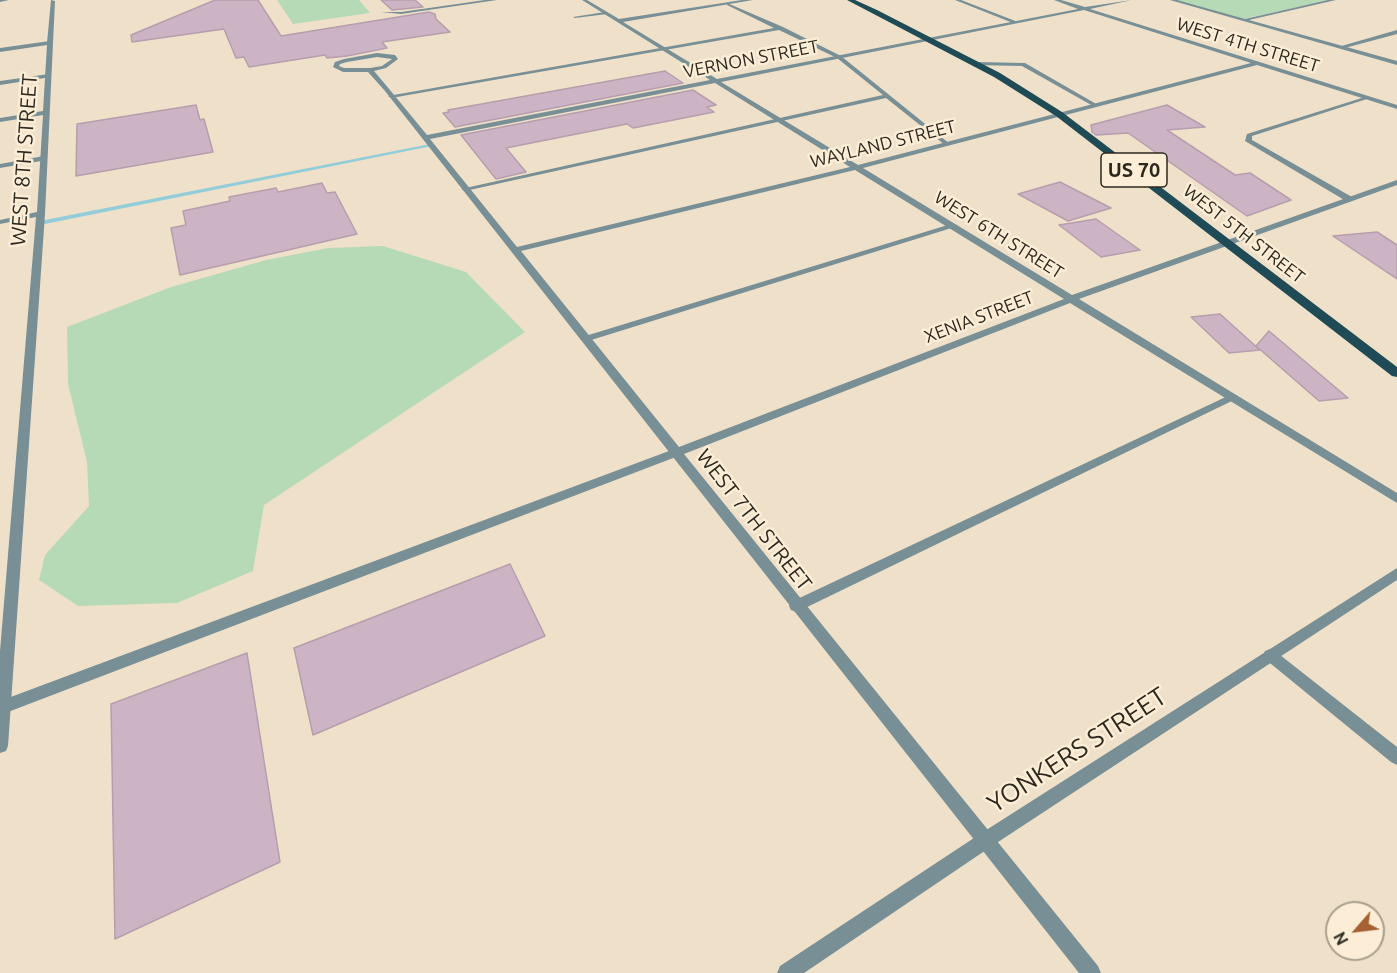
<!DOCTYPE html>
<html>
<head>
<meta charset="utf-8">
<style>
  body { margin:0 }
  #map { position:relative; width:1397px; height:973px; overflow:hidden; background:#efe1c9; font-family:Ubuntu,sans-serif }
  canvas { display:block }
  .north { position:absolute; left:1325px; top:901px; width:60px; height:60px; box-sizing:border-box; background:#fceed6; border:2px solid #a99f8d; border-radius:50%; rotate:242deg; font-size:16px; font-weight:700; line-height:24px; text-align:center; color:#2d281f }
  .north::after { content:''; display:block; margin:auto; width:21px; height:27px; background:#a66132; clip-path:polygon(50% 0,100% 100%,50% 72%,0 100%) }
</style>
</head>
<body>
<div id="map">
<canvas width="1397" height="973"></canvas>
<div class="north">N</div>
</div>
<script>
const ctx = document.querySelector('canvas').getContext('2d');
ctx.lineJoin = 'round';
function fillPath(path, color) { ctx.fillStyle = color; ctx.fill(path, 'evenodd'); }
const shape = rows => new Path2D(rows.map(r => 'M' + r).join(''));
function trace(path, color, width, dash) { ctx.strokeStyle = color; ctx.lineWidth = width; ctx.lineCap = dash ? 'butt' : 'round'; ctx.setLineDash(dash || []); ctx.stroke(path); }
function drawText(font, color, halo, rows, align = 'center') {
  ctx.font = font + ' Ubuntu,sans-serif'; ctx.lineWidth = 5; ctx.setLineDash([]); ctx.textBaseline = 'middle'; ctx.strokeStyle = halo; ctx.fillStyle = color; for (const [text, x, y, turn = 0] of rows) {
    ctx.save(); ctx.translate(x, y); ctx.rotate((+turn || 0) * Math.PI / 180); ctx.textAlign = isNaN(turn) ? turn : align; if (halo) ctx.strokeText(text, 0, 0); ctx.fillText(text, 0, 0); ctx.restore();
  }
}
fillPath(shape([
  [277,0,359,0,370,13,293,24],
  [1174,0,1330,0,1243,19],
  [383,246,466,272,525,332,264,505,253,571,177,603,78,606,39,580,45,555,89,506,87,462,68,384,67,327,171,287,266,260,328,248]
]), '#b7dab6');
fillPath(shape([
  [430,144,432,144,432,146,40,225,37,223,40,221,430,144]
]), '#93cdd9');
const building = shape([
  [215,0,258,0,281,36,429,12,435,14,436,19,450,32,382,42,387,48,347,56,327,58,325,55,249,67,244,57,236,58,224,29,132,42,131,35,215,0],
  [381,0,415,0,423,7,392,10,381,0],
  [665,71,683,83,455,127,443,113,449,112,448,110,665,71],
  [693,90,716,105,707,107,714,112,633,128,627,124,506,148,526,172,496,179,461,135,693,90],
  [196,105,200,120,204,119,213,152,76,176,77,124,196,105],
  [1167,105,1205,127,1167,130,1235,175,1250,173,1291,200,1247,216,1128,133,1096,135,1092,132,1091,125,1167,105],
  [1060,182,1111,208,1068,221,1018,194,1060,182],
  [322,183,327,193,335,192,357,234,180,275,171,228,186,225,183,211,230,201,229,197,276,188,278,192,322,183],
  [1096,219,1140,250,1101,257,1059,225,1096,219],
  [1377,232,1397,245,1397,279,1333,236,1377,232],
  [1220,314,1260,350,1229,353,1191,317,1220,314],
  [1269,331,1348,398,1319,401,1256,346,1269,331],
  [510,564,545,636,313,735,294,648,510,564],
  [247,653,280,862,115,939,111,704,247,653]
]);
fillPath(building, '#cdb4c4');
trace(building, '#b69ead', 1.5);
fillPath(shape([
  [51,0,55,1,53,43,50,45,47,43,51,0],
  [485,0,497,0,401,14,381,12,401,12,485,0],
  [955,0,961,0,1018,22,1013,23,955,0],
  [727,3,783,27,841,56,950,144,945,145,886,98,465,191,461,189,883,95,837,58,779,30,391,98,388,96,774,28,727,5,727,3],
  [605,12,607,14,575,18,573,17,605,12],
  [1397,30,1397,34,1341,49,1338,47,1397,30],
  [377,53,395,55,398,59,386,68,374,71,390,90,390,92,386,92,368,72,343,72,333,67,335,62,344,59,377,53],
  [377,57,392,59,382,66,370,68,344,68,339,66,340,64,347,62,377,57],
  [977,62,1025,63,1098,105,1093,106,1022,66,975,65,977,62],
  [49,74,51,77,0,85,0,81,49,74],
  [1365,97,1370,98,1252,136,1252,140,1352,197,1352,201,1346,201,1245,141,1247,134,1365,97],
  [44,156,47,156,47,160,0,168,0,164,44,156],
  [951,224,958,226,588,341,585,342,580,339,582,337,951,224],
  [1232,394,1236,395,1237,397,1236,399,801,610,796,612,791,610,789,606,791,602,1232,394],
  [677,448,681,449,683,452,681,455,8,712,0,713,0,701,677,448],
  [1270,649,1275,651,1397,747,1397,765,1391,762,1265,659,1263,655,1265,651,1270,649]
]), '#798f96');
fillPath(shape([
  [0,0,9,0,0,2,0,0],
  [582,0,587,0,619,19,742,0,753,0,623,22,717,79,1078,9,1054,0,1061,0,1085,7,1132,0,1090,9,1397,105,1397,109,1257,65,863,168,1072,295,1397,180,1397,185,1079,299,1397,493,1397,503,1070,303,684,454,1098,966,1101,973,1079,973,385,91,390,90,427,135,710,80,582,0],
  [1084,10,1251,63,858,165,721,82,1084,10],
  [715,83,850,167,517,247,430,139,715,83],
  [855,170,1064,299,679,447,521,251,855,170],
  [1170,0,1177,0,1245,19,1328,0,1336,0,1249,20,1397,61,1397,65,1170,0],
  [50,41,53,43,45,214,8,746,6,751,0,753,0,651,36,217,0,224,0,220,37,212,43,115,0,122,0,118,43,111,47,45,0,52,0,48,50,41]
]), '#798f96');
fillPath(shape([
  [1397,568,1397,580,992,846,804,973,777,973,780,966,980,834,1397,568]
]), '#798f96');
fillPath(shape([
  [847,0,855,0,877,10,1000,73,1062,112,1397,367,1397,377,1392,376,1056,116,994,77,847,0]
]), '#1f4b57');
drawText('18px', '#2d281f', '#fceed6', [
  ["WEST 4TH STREET",1248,45,17],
  ["VERNON STREET",751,59,-11],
  ["WAYLAND STREET",883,144,-14],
  ["WEST 5TH STREET",1244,234,38],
  ["WEST 6TH STREET",999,235,32],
  ["XENIA STREET",979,317,-21]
]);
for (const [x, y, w] of [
  [1134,170,66]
]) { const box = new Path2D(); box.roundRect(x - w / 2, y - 17, w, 34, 4.5); ctx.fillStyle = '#fceed6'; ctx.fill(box); trace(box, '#2d281f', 1.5); }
drawText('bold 20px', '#2d281f', null, [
  ["US 70",1134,170]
]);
drawText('21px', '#2d281f', '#fceed6', [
  ["WEST 8TH STREET",24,160,-86],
  ["WEST 7TH STREET",754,520,52]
]);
drawText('26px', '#2d281f', '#fceed6', [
  ["YONKERS STREET",1077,750,-33]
]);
</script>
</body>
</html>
